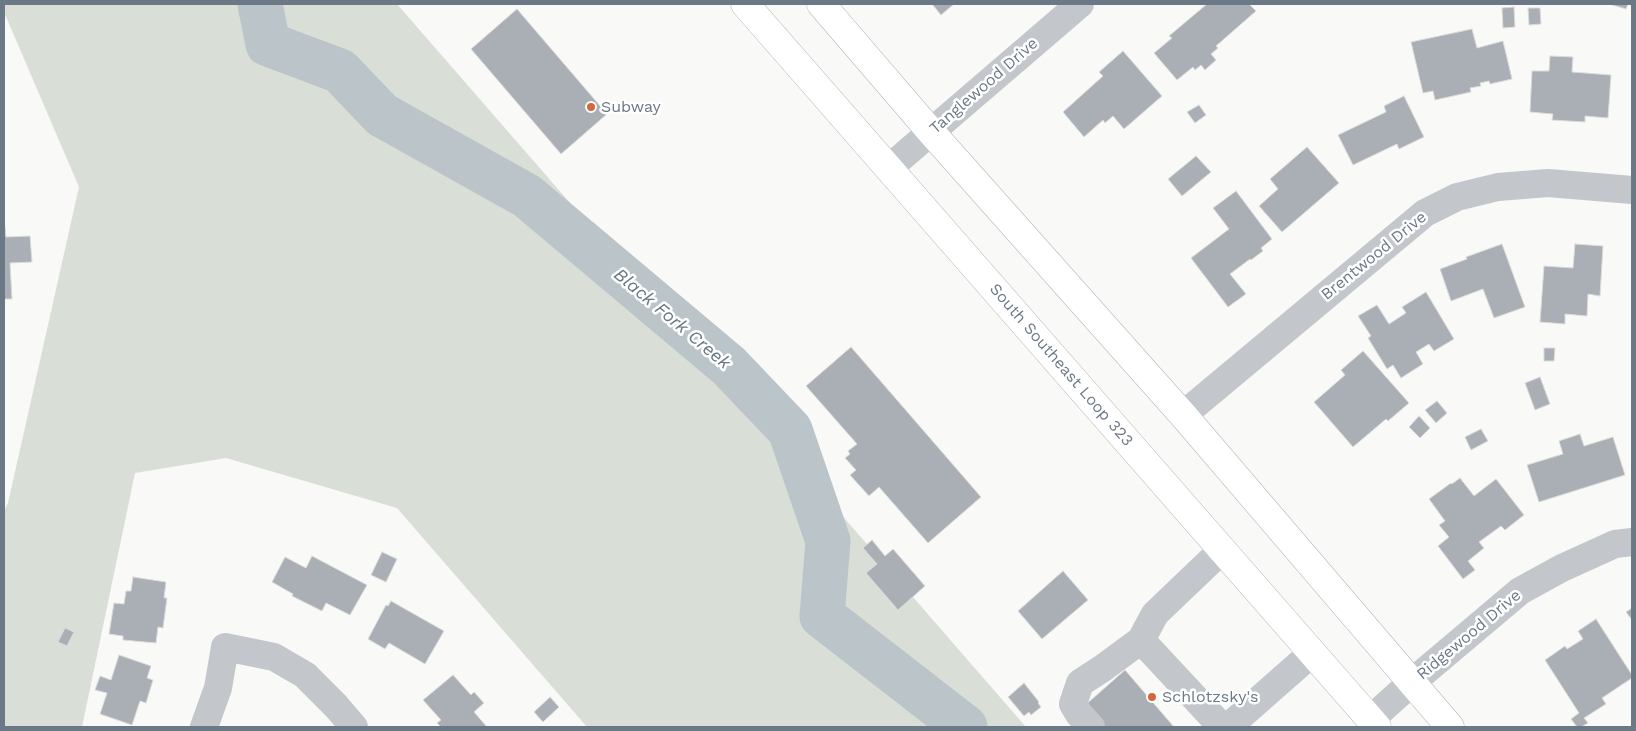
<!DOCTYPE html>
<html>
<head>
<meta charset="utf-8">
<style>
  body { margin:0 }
  #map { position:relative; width:1636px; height:731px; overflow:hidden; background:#f9f9f7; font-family:"Work Sans",sans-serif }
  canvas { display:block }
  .frame { position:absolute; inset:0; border:5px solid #6b7885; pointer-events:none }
</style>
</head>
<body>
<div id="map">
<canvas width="1636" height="731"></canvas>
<div class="frame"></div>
</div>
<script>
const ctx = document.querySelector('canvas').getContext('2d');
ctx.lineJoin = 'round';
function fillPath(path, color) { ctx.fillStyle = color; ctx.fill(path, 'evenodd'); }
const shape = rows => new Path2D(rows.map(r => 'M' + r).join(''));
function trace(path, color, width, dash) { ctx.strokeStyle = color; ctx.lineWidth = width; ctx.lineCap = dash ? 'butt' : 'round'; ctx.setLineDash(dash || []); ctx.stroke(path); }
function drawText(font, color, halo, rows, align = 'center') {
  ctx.font = font + ' "Work Sans",sans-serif'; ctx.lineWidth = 5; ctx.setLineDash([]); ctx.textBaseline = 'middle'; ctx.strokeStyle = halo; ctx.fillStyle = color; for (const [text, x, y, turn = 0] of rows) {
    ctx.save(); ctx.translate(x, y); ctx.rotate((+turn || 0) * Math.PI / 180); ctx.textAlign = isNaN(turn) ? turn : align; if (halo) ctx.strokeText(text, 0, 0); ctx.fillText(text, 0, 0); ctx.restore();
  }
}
fillPath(shape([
  [4,4,397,4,1026,727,587,727,397,508,226,458,135,473,82,727,4,727,4,511,8,503,79,187,4,12]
]), '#d9ded7');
trace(shape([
  [260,4,268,44,340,71,382,115,527,196,729,366,790,430,828,541,822,616,965,727]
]), '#bbc4c9', 45);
const building = shape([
  [932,4,954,4,941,15,932,4],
  [1207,4,1249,4,1256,11,1216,46,1218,48,1211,54,1216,60,1205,70,1201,65,1195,70,1193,67,1177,80,1154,53,1172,38,1169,36,1207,4],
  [1609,4,1628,4,1626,9,1609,4],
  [1514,7,1515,27,1503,28,1502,8,1514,7],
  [1528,8,1540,8,1541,24,1529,25,1528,8],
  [517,9,607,114,561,154,471,49,517,9],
  [1472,29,1477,48,1503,41,1512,79,1490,84,1489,81,1480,83,1481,86,1470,88,1471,92,1435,100,1433,91,1423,93,1411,42,1472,29],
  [1123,51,1162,96,1124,129,1113,116,1105,123,1103,120,1084,137,1063,112,1103,76,1099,72,1123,51],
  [1550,56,1573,57,1572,72,1611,75,1608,118,1585,116,1585,122,1552,120,1553,114,1530,112,1532,71,1549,71,1550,56],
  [1404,96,1424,137,1399,149,1397,144,1353,165,1338,135,1386,112,1384,106,1404,96],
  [1199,105,1206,115,1195,123,1187,112,1199,105],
  [1307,147,1339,183,1282,232,1259,206,1278,189,1270,179,1307,147],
  [1196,156,1211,172,1182,196,1168,179,1196,156],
  [1236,191,1272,239,1261,248,1263,251,1251,260,1250,259,1230,274,1246,294,1228,307,1191,258,1229,229,1213,208,1236,191],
  [4,227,5,227,6,237,30,236,32,262,10,263,12,299,4,299,4,227],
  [1502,244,1525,307,1494,318,1483,289,1451,301,1440,269,1467,259,1466,257,1502,244],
  [1575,244,1603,246,1600,296,1588,294,1587,316,1565,314,1565,324,1540,322,1544,266,1573,268,1575,244],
  [1426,292,1454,339,1434,351,1429,344,1416,352,1423,364,1401,378,1393,365,1387,369,1368,338,1371,336,1358,316,1377,305,1389,324,1406,313,1402,307,1426,292],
  [851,347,981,497,928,543,879,487,869,496,850,475,856,470,845,458,850,454,848,451,857,444,806,386,851,347],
  [1544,348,1555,348,1554,361,1544,361,1544,348],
  [1363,351,1409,403,1388,421,1386,419,1353,447,1314,402,1345,375,1341,370,1363,351],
  [1540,377,1550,404,1535,410,1525,383,1540,377],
  [1437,401,1447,413,1436,423,1425,410,1437,401],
  [1419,416,1430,428,1420,438,1409,427,1419,416],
  [1481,429,1488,441,1471,450,1465,437,1481,429],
  [1580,434,1584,446,1613,437,1625,475,1539,502,1527,465,1563,454,1559,441,1580,434],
  [1460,478,1474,496,1496,479,1524,515,1505,530,1501,526,1479,542,1484,548,1468,561,1475,570,1463,579,1438,546,1449,537,1439,525,1445,521,1429,499,1451,483,1452,484,1460,478],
  [872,540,885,556,893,549,925,586,898,610,866,573,877,564,863,548,872,540],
  [382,552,397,559,386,582,371,575,382,552],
  [312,556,367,585,350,615,326,603,322,611,292,596,293,594,272,582,285,557,306,568,312,556],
  [1063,571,1088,600,1042,639,1018,611,1063,571],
  [133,577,166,582,164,598,167,598,163,628,158,627,156,643,123,640,123,636,109,634,114,603,124,604,126,591,131,591,133,577],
  [391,601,444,631,425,664,389,643,385,649,368,639,386,605,388,606,391,601],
  [1632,608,1632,620,1626,612,1632,608],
  [1596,619,1632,675,1632,678,1602,698,1606,704,1584,718,1588,723,1581,727,1577,727,1571,719,1579,713,1545,660,1565,646,1567,649,1583,639,1578,631,1596,619],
  [65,628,74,632,67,646,58,642,65,628],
  [119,655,151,666,147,678,153,680,146,703,140,701,132,725,100,714,107,693,95,690,100,676,111,680,119,655],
  [1125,670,1174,727,1099,727,1082,708,1125,670],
  [453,675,471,695,474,692,484,703,474,712,487,727,441,727,437,723,441,720,423,700,453,675],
  [1024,683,1039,702,1038,703,1041,707,1031,715,1029,712,1024,716,1008,697,1024,683],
  [550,697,559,707,543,722,534,712,550,697]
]);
fillPath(building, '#a9afb5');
trace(building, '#dbdbd9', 1);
const highway = shape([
  [745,4,1377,727],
  [821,4,931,132,1183,415,1450,727]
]);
trace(highway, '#b4b8bb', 29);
trace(shape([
  [889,168,1080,4],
  [1183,415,1425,213,1457,197,1498,187,1548,183,1632,190],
  [1370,720,1411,683,1520,591,1562,568,1615,544,1632,542],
  [204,727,218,688,225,647,274,657,305,675,336,706,354,727],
  [1091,727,1079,714,1073,704,1080,683,1103,668,1141,640],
  [1222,727,1141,640,1155,614,1222,550],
  [1228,727,1312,653]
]), '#c3c6ca', 28);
trace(highway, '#fff', 28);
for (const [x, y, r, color] of [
  [591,107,5,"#d5673c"],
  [1152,697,5,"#d5673c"]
]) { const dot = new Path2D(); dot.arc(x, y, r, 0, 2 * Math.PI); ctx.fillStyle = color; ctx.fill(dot); trace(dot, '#fff', 2); }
drawText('16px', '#6b7885', '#fff', [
  ["Tanglewood Drive",984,86,-41],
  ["Brentwood Drive",1374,256,-39],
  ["South Southeast Loop 323",1061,365,49],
  ["Ridgewood Drive",1469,635,-40]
]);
drawText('16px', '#6b7885', '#fff', [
  ["Subway",601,107],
  ["Schlotzsky's",1162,697]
], 'left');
drawText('italic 18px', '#677880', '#fff', [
  ["Black Fork Creek",672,319,40]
]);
</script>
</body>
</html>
